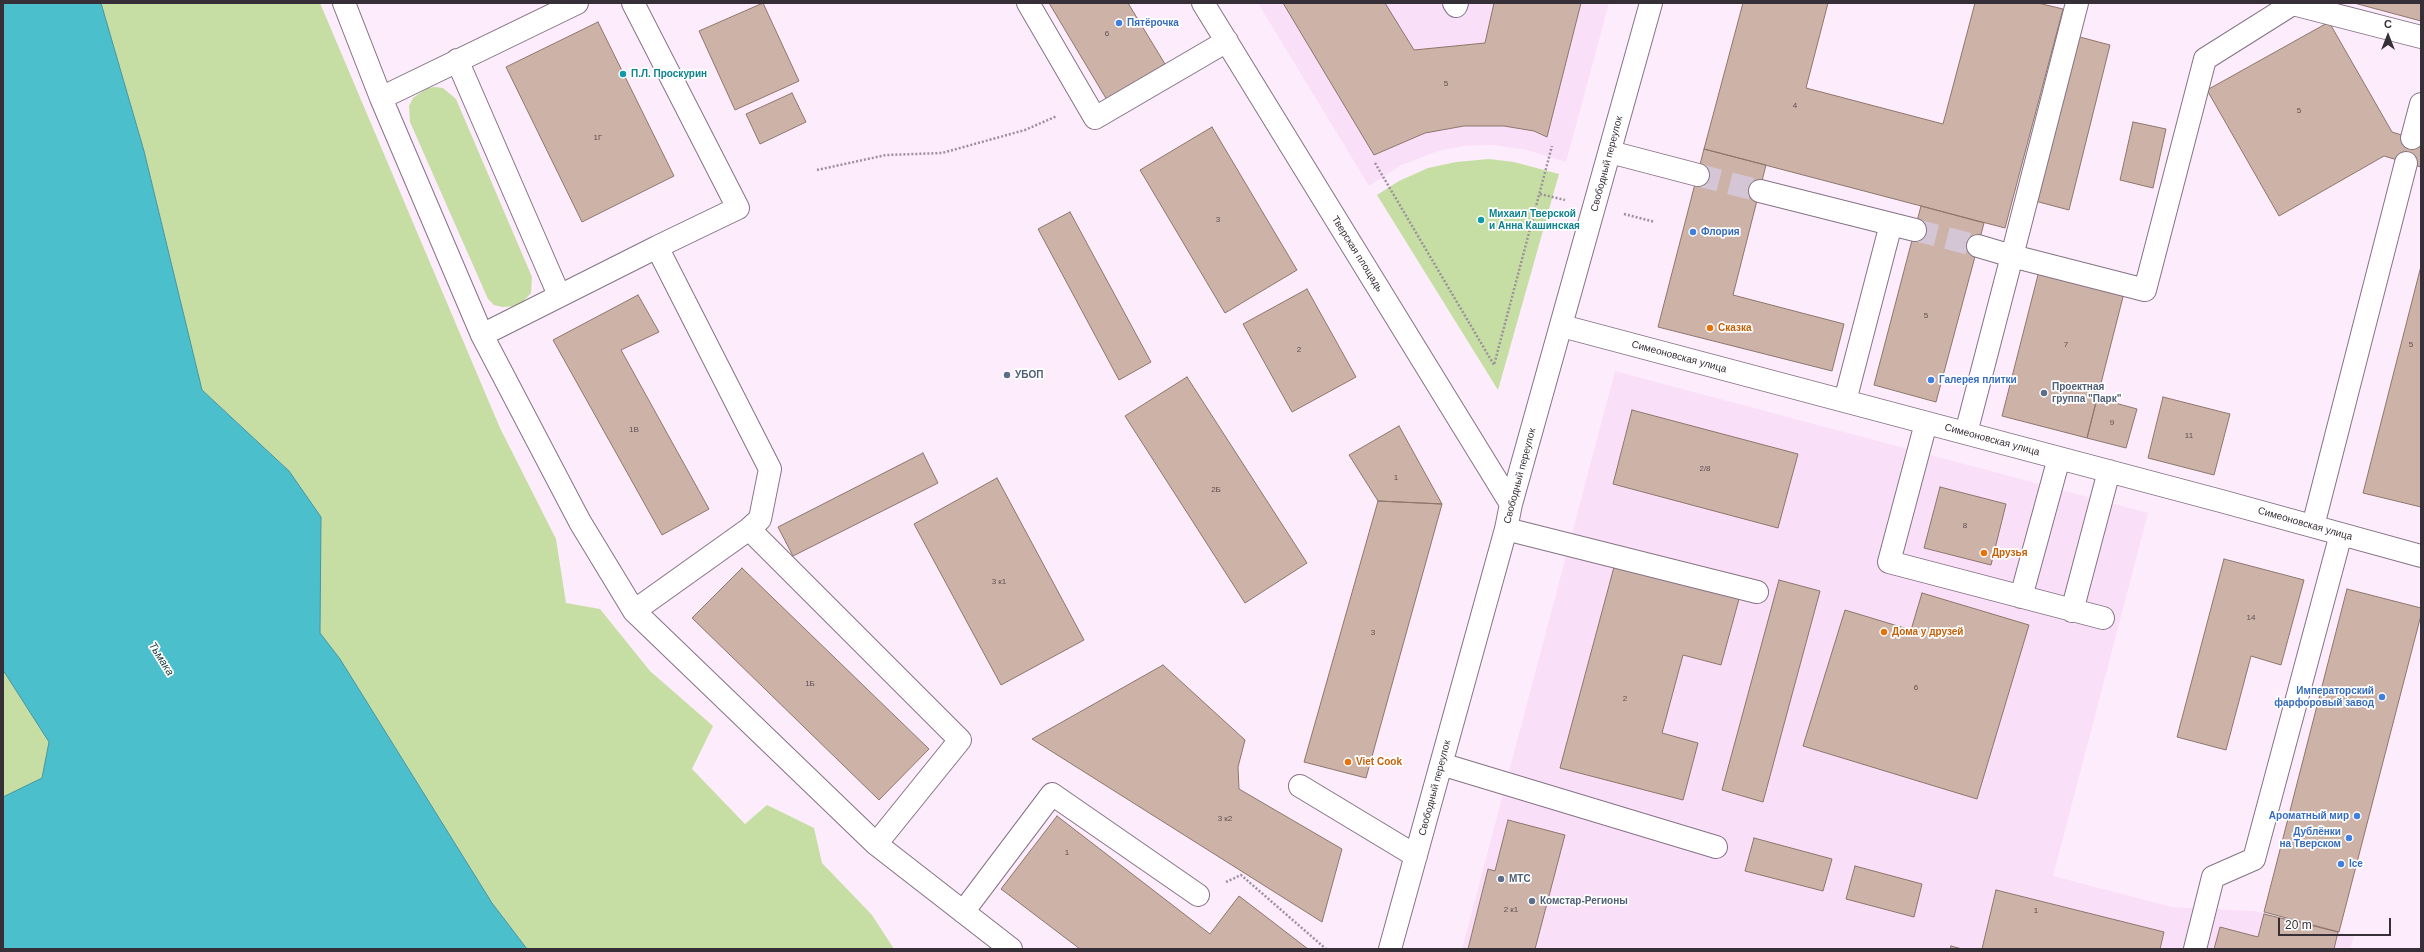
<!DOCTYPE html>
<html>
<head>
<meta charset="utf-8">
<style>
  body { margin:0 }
  #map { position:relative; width:2424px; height:952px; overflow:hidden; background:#fdecfc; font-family:Arial,sans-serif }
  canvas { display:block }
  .frame { position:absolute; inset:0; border:4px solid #372f37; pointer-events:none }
  .north { position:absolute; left:2368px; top:16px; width:40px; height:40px; -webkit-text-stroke:3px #fff; paint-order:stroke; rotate:0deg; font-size:11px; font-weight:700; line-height:16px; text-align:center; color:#372f37 }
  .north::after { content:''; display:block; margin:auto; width:14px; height:18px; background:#372f37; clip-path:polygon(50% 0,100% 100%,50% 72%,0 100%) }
  .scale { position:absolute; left:2278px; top:918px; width:113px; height:18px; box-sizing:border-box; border:2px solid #372f37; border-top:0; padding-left:5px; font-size:12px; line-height:14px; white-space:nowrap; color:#372f37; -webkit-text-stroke:3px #fff; paint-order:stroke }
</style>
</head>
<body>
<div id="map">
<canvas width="2424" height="952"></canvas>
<div class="frame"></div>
<div class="north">С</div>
<div class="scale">20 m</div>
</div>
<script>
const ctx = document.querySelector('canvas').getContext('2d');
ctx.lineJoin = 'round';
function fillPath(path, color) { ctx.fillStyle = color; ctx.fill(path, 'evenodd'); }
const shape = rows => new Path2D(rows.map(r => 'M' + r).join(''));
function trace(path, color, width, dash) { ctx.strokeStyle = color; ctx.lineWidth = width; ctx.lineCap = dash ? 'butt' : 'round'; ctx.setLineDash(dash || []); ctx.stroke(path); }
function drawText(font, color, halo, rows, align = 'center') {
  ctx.font = font + ' Arial,sans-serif'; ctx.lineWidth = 3.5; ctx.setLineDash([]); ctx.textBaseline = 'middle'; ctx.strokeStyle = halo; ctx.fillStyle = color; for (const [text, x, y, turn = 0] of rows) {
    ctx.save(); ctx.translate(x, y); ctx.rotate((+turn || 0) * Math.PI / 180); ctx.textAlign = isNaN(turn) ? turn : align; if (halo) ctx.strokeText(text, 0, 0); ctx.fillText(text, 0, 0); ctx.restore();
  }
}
fillPath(shape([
  [1258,3,1609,3,1566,162,1527,150,1492,145,1464,146,1438,151,1402,165,1369,186],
  [1615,371,2148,513,2053,876,2172,907,2254,911,2354,936,2350,949,1462,949]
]), '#fadff8');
fillPath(shape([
  [101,3,320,3,500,428,556,539,566,603,600,609,650,671,713,726,692,769,745,824,767,805,814,828,822,863,872,915,894,949,527,949,492,903,340,659,320,633,321,517,289,471,202,390,144,151],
  [435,87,443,88,456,99,532,277,531,293,519,306,502,307,494,305,488,299,410,122,409,106,413,98,427,88],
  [1489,159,1514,162,1559,174,1498,390,1377,195,1399,181,1428,168,1456,162],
  [3,670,49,742,42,778,3,797]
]), '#c6dea3');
const water = shape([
  [3,3,101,3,144,151,202,390,289,471,321,517,320,633,340,659,492,903,527,949,3,949,3,797,42,778,49,742,3,670,3,3]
]);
fillPath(water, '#4cbfcc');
trace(water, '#46949f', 1);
const building = shape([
  [763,3,799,81,735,110,699,31,763,3],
  [1049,3,1128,3,1165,64,1107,100,1049,3],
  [1283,3,1385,3,1414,50,1485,43,1494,3,1581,3,1547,137,1534,131,1504,126,1464,126,1425,133,1374,155,1283,3],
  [1743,3,1828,3,1806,88,1943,124,1975,3,2038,3,2063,9,2005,228,1704,149,1743,3],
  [2354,3,2421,3,2421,21,2354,3],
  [598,22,674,176,582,222,506,67,598,22],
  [2329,22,2392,132,2421,141,2421,167,2384,156,2279,216,2207,90,2329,22],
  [2076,36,2110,45,2069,210,2035,201,2076,36],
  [792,93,806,122,760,144,746,114,792,93],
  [2133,122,2166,129,2153,188,2120,180,2133,122],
  [1212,127,1297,270,1225,313,1140,170,1212,127],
  [1704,149,1766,165,1733,295,1844,324,1832,371,1658,327,1704,149],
  [1921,206,1984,223,1936,402,1874,385,1921,206],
  [1070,212,1151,362,1119,380,1038,229,1070,212],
  [2421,266,2421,507,2363,493,2421,266],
  [2039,271,2124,293,2087,438,2002,416,2039,271],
  [1307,289,1356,377,1292,412,1243,324,1307,289],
  [638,295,659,332,621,350,709,509,662,535,553,340,638,295],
  [1187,377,1307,563,1245,603,1125,416,1187,377],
  [2163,397,2230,414,2214,475,2148,458,2163,397],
  [2097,398,2137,409,2126,448,2087,438,2097,398],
  [1632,410,1798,454,1778,528,1613,484,1632,410],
  [1399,426,1442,504,1378,501,1349,455,1399,426],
  [923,453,938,483,793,556,778,527,923,453],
  [997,478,1084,640,1001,685,914,524,997,478],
  [1940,487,2006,504,1991,565,1924,548,1940,487],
  [1378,501,1442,504,1366,778,1304,762,1378,501],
  [2224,559,2304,580,2281,665,2251,656,2226,750,2177,737,2224,559],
  [1614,567,1739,599,1721,665,1683,655,1662,733,1698,743,1683,800,1560,768,1614,567],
  [742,568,929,749,879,800,692,618,742,568],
  [1779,580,1820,591,1763,802,1722,790,1779,580],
  [2347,589,2421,608,2421,615,2339,932,2264,912,2347,589],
  [1922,593,2029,625,1977,799,1803,746,1845,610,1911,630,1922,593],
  [1163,665,1245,740,1238,767,1239,789,1342,849,1322,922,1032,739,1163,665],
  [1057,816,1210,934,1239,896,1308,949,1080,949,1001,889,1057,816],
  [1508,820,1565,835,1535,949,1468,949,1488,869,1495,871,1508,820],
  [1754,838,1832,859,1823,891,1745,871,1754,838],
  [1855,866,1922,884,1914,917,1846,899,1855,866],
  [1996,890,2164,932,2160,949,1982,949,1996,890],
  [2264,914,2338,932,2334,949,2214,949,2220,927,2258,937,2264,914],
  [1951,946,1962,949,1950,949,1951,946]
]);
fillPath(building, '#cdb2a7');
trace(building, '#8e766c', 1);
trace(shape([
  [1698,175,1760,191],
  [1915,230,1978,246]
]), '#d5c6d5', 22, [22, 11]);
const minor = shape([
  [344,3,381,98,482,335,580,522,634,611,876,844,1011,949],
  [633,3,738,208,657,247],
  [1028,3,1095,118,1227,41],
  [1203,3,1511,504],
  [1454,3,1456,6,1457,3],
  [2289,3,2421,37],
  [457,60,559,295],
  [381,98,577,3],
  [2412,138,2421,104],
  [1610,152,1698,175],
  [1760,191,1891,224],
  [1978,246,2012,256,2077,3],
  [1562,326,2221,501,2421,556],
  [482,335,657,247,770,469,760,519,749,529,960,740,876,844],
  [1845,401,1891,224,1915,230],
  [1926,423,1889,562,2103,618],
  [1966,433,2012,256,2145,290,2205,59,2294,3],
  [2313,526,2406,163],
  [1506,529,1757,592],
  [2021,597,2059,458],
  [634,611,749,529],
  [2072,611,2109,471],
  [1441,764,1716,847],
  [1300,786,1416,856],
  [963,912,1052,794,1198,895],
  [1390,949,1506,529,1511,504,1651,3],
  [2195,949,2213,877,2254,859,2341,534]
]);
trace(minor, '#857384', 24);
trace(shape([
  [1375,163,1494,365,1552,146],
  [817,170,886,155,942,153,1025,130,1057,116],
  [1540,194,1565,200],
  [1624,214,1655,222],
  [1226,882,1241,875,1326,949]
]), '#9c909c', 2.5, [2, 2]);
trace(minor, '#fff', 22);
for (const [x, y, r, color] of [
  [1119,23,4,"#3f7fe0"],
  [623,74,4,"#0f9aa8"],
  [1481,220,4,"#0f9aa8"],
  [1693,232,4,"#3f7fe0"],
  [1710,328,4,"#e8710a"],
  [1007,375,4,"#5c6f8a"],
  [1931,380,4,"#3f7fe0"],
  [2044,393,4,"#5c6f8a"],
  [1984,553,4,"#e8710a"],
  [1884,632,4,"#e8710a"],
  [2382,697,4,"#3f7fe0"],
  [1348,762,4,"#e8710a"],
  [2357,816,4,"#3f7fe0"],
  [2349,838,4,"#3f7fe0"],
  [2341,864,4,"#3f7fe0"],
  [1501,879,4,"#5c6f8a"],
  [1532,901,4,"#5c6f8a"]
]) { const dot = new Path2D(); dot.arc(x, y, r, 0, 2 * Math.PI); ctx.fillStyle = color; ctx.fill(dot); trace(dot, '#fff', 1.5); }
drawText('8px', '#5c5053', null, [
  ["6",1107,34],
  ["5",1446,84],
  ["4",1795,106],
  ["5",2299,111],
  ["1Г",598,138],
  ["3",1218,220],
  ["5",1926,316],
  ["7",2066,345],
  ["5",2411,345],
  ["2",1299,350],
  ["9",2112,423],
  ["1В",634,430],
  ["11",2189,436],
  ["2/8",1705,469],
  ["1",1396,478],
  ["2Б",1216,490],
  ["8",1965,526],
  ["3 к1",999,582],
  ["14",2251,618],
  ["3",1373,633],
  ["1Б",810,684],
  ["6",1916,688],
  ["2",1625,699],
  ["3 к2",1225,819],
  ["1",1067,853],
  ["2 к1",1511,910],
  ["1",2036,911]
]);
drawText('bold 10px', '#366cbe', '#fff', [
  ["Пятёрочка",1127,23],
  ["Флория",1701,232],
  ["Галерея плитки",1939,380],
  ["Императорский",2374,691,"right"],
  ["фарфоровый завод",2374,703,"right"],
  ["Ароматный мир",2349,816,"right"],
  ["Дублёнки",2341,832,"right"],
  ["на Тверском",2341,844,"right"],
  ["Ice",2349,864]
], 'left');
drawText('bold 10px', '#0d838f', '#fff', [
  ["П.Л. Проскурин",631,74],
  ["Михаил Тверской",1489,214],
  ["и Анна Кашинская",1489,226]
], 'left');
drawText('10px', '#372f37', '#fff', [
  ["Свободный переулок",1607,164,-75],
  ["Тверская площадь",1357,254,58],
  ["Симеоновская улица",1679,357,15],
  ["Симеоновская улица",1992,440,15],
  ["Свободный переулок",1520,476,-75],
  ["Симеоновская улица",2305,524,16],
  ["Свободный переулок",1435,788,-75]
]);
drawText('bold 10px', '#c56008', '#fff', [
  ["Сказка",1718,328],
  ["Друзья",1992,553],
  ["Дома у друзей",1892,632],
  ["Viet Cook",1356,762]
], 'left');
drawText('bold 10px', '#4e5e75', '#fff', [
  ["УБОП",1015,375],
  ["Проектная",2052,387],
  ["группа \"Парк\"",2052,399],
  ["МТС",1509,879],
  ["Комстар-Регионы",1540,901]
], 'left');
drawText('italic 11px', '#203a3d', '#fff', [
  ["Тьмака",161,659,58]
]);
</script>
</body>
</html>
